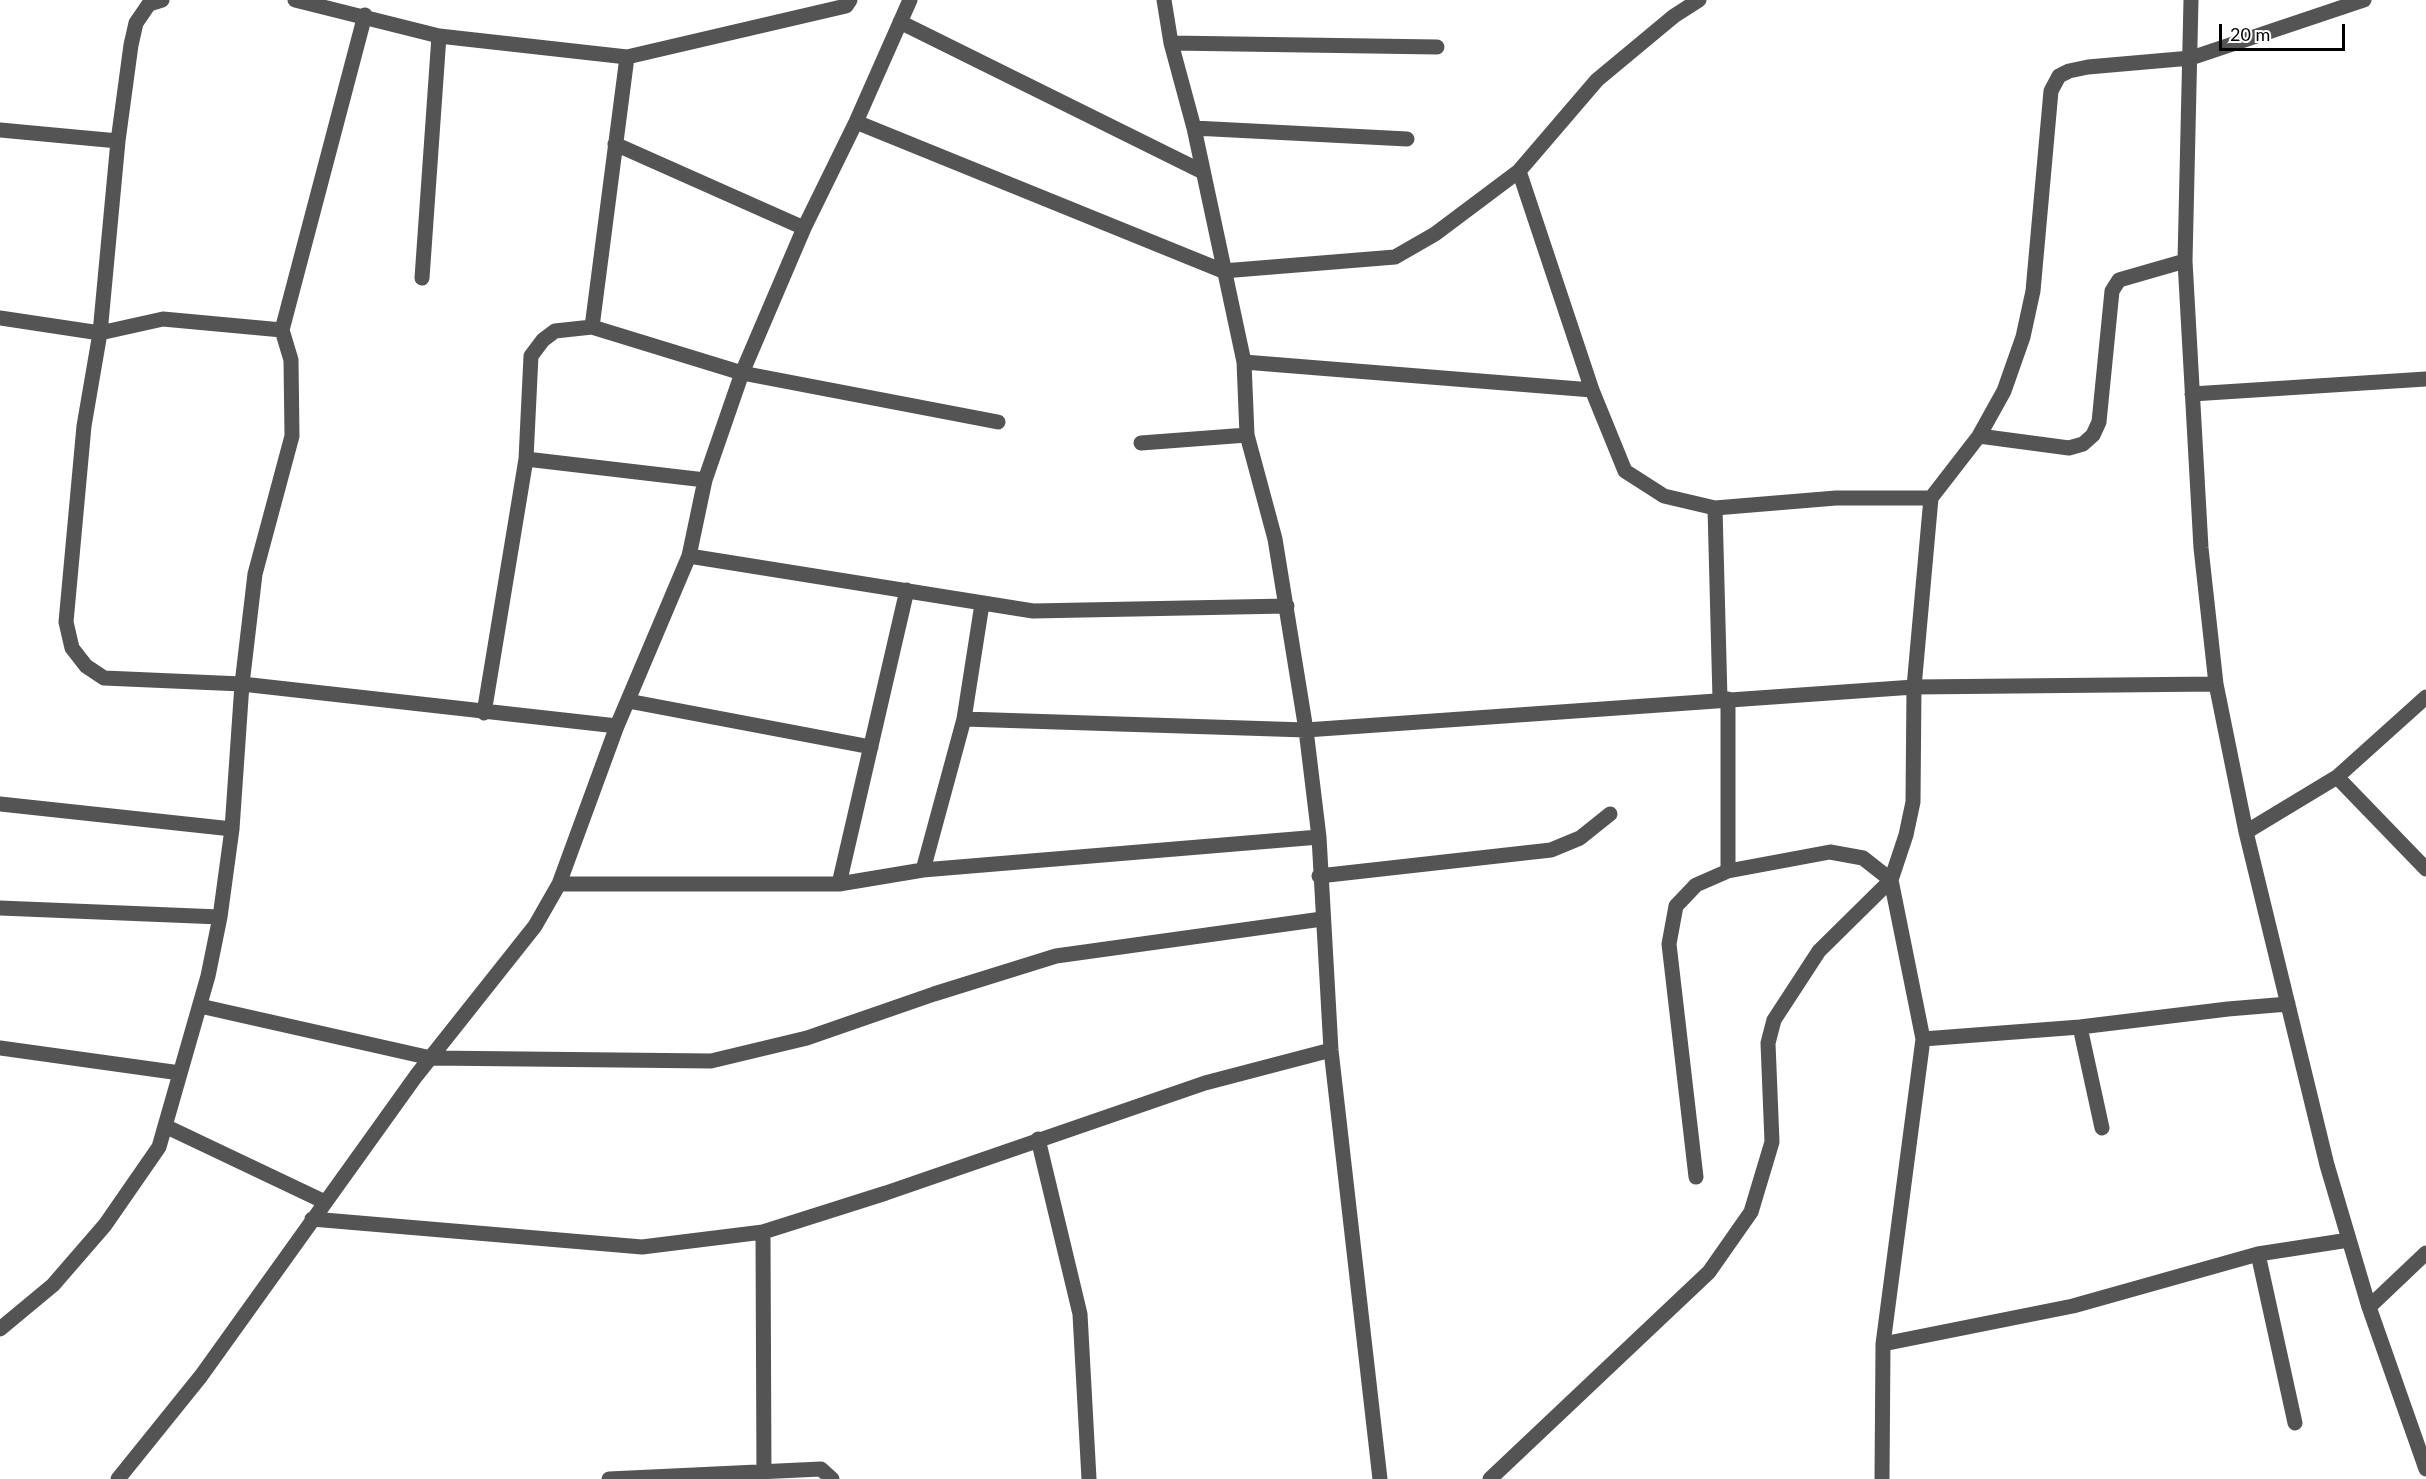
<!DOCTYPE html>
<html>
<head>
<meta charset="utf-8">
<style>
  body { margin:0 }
  #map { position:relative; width:2426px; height:1479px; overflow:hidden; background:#fff; font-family:Lato,sans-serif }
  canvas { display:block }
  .scale { position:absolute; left:2219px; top:24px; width:126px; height:27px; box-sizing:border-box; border:3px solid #000; border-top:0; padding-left:8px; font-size:18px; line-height:21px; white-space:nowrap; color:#000; -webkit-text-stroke:4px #fff; paint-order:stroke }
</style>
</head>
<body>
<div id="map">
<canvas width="2426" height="1479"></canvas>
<div class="scale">20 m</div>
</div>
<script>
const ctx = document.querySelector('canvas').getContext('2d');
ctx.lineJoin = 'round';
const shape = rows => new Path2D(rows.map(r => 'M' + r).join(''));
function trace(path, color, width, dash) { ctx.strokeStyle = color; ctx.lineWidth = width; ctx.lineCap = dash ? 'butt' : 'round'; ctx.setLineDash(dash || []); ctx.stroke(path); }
trace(shape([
  [162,0,149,4,136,23,131,45,118,141,100,333,84,426,66,622,72,648,86,666,104,678,242,684,617,726],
  [295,0,439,36,627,57],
  [850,0,846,6,627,57,592,327,742,373,998,422],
  [1164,0,1171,43,1194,128,1244,362,1247,435,1275,539,1306,730,1319,837,1331,1050,1380,1479],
  [2191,0,2185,261,2201,548,2216,684,2246,832,2327,1165,2369,1307,2426,1469],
  [900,22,1203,172],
  [1171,43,1437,47],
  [856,122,1223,271,1395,257,1435,234,1519,171,1597,80,1674,16,1699,0],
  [1194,128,1407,139],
  [0,130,118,141],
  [615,144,804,228],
  [1519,171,1592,390,1625,471,1664,496,1715,508,1836,498,1931,498],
  [422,278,439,36],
  [0,318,100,333,163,319,282,330,291,360,292,436,255,574,242,684,232,829,220,917,208,976,159,1147,105,1225,53,1285,0,1329],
  [282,330,365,15],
  [1244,362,1592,390],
  [2192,394,2426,379],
  [1979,436,2069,448,2083,444,2093,435,2099,422,2112,291,2119,280,2185,261],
  [1141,443,1247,435],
  [526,459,705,480],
  [1715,508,1720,699],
  [689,556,1033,611,1287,606],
  [1728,699,1728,871],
  [628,701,871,747],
  [484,713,526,459,531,356,543,340,555,331,592,327],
  [964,719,1306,730,1914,687,2216,684],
  [2337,777,2426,869],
  [0,804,232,829],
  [2246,832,2337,777,2426,697],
  [923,870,964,719,982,604],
  [1319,876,1551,850,1580,838,1610,814],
  [559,884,839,884,923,870,1319,837],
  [839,884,907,590],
  [0,908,220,917],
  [200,1006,431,1058,711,1061,807,1038,934,994,1056,956,1322,919],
  [2080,1027,2102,1128],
  [1923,1039,2080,1027,2228,1009,2288,1004],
  [0,1048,180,1073],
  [165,1126,325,1202],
  [1038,1139,1080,1314,1089,1479],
  [1696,1177,1669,944,1676,906,1696,885,1728,871,1830,852,1863,858,1891,880,1923,1039,1883,1344,1882,1479],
  [312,1219,642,1247,763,1232,886,1193,1205,1083,1331,1050],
  [763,1232,764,1479],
  [2258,1254,2295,1423],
  [2369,1307,2426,1253],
  [1883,1344,2073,1306,2258,1254,2349,1240],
  [118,1479,201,1376,416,1076,535,926,559,884,617,726,689,556,705,480,742,373,804,228,856,122,910,0],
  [609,1479,821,1469,832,1479],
  [1490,1479,1709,1272,1751,1212,1772,1142,1768,1043,1774,1020,1819,951,1891,880,1906,835,1913,802,1914,687,1931,498,1979,436,2004,391,2023,337,2033,291,2051,91,2059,76,2069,71,2088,67,2191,58,2364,0]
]), '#545454', 15);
</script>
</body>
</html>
